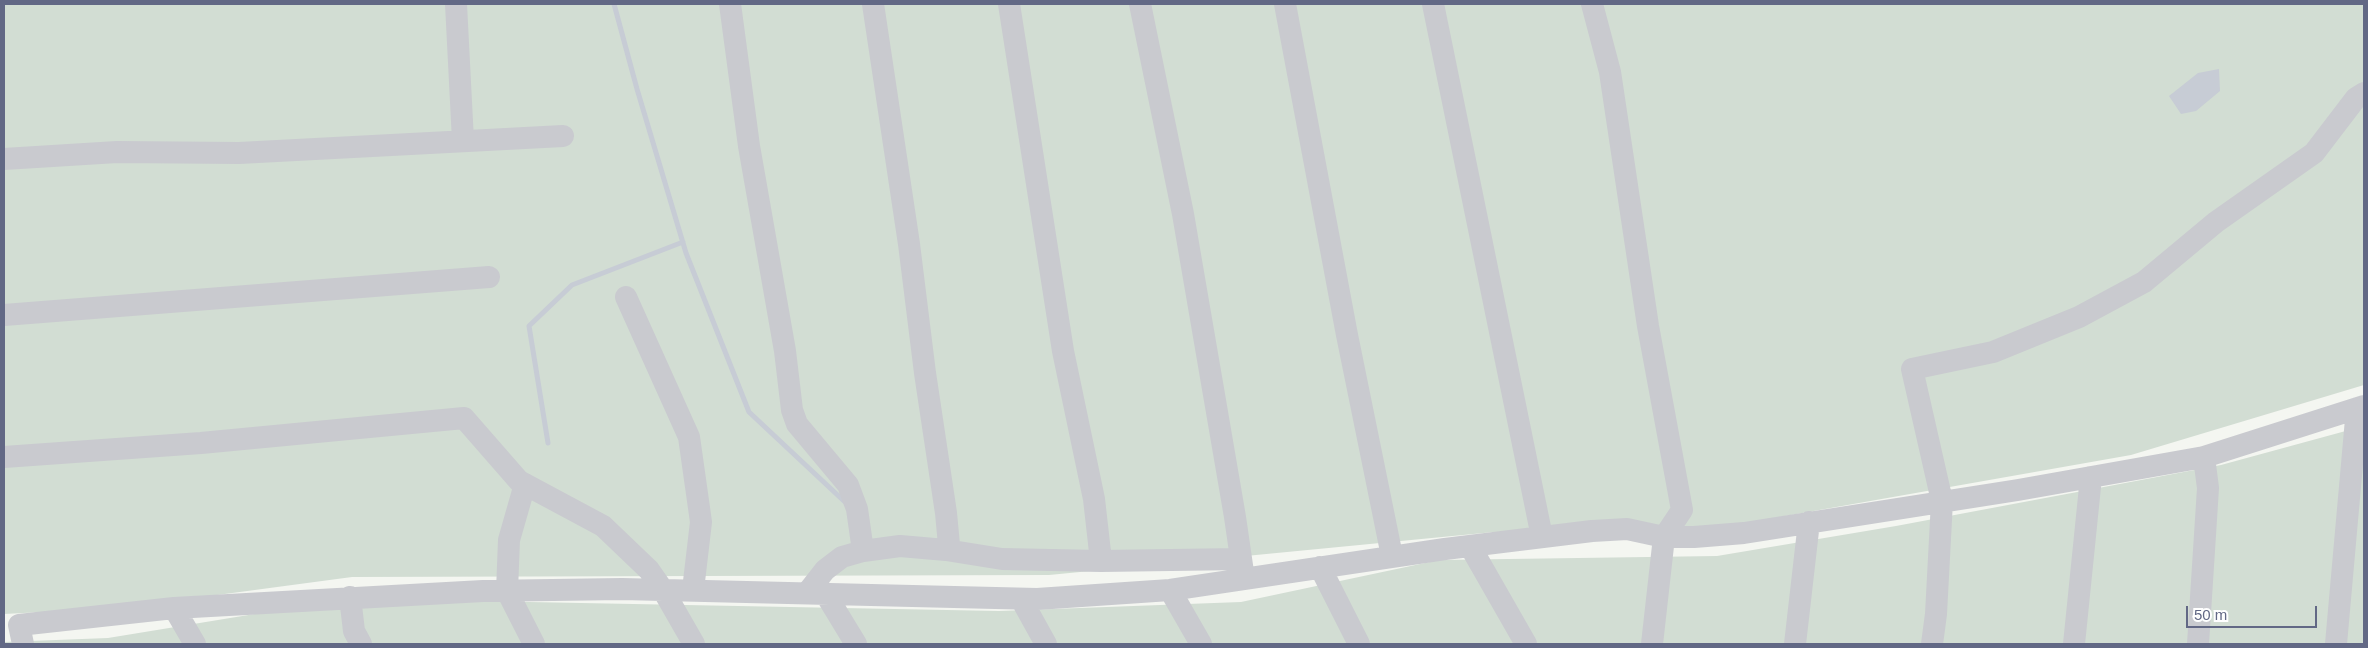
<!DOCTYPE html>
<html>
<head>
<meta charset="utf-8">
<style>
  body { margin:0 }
  #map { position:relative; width:2368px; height:648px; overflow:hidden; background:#f4f6f1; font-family:Helvetica,sans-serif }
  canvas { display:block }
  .frame { position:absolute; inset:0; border:5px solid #626885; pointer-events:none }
  .scale { position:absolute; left:2186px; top:606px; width:131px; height:22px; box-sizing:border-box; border:2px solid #626885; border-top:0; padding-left:6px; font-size:15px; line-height:18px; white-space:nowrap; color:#626885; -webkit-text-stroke:4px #fff; paint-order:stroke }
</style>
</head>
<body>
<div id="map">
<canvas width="2368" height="648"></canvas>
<div class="frame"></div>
<div class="scale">50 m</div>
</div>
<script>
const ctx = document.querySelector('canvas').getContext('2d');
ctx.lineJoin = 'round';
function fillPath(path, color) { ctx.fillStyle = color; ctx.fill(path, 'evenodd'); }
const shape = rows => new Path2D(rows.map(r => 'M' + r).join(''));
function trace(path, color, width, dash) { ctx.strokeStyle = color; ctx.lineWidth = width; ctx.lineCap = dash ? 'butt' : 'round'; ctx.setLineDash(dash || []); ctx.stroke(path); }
fillPath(shape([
  [4,4,2364,4,2364,385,2131,455,1706,530,1494,532,1049,575,352,577,120,608,4,614],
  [2364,426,2364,644,4,644,4,642,108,638,334,601,529,602,999,611,1241,602,1439,560,1717,556,1896,526,2221,465]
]), '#d2ddd3');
fillPath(shape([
  [2219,69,2220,91,2196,111,2181,114,2169,96,2198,73]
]), '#c7ccd5');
trace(shape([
  [614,4,637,89,686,253,749,412,845,502],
  [548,443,529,326,572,285,683,242]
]), '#c7ccd5', 5);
trace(shape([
  [456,4,463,141],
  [730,4,749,146,785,351,792,410,797,424,848,485,857,509,863,551],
  [1140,4,1183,214,1235,517,1244,579],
  [1285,4,1347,335,1392,556],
  [1433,4,1542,537],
  [1592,4,1610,72,1648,326,1682,510,1664,537,1652,644],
  [4,159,117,152,239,153,563,136],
  [626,297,689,437,701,522,693,590],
  [4,315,489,277],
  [4,457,201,443,464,418,519,481,603,526,649,570,663,590,694,644],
  [525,484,509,540,507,591,534,644],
  [1470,546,1526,644],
  [946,550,1002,559,1101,561,1094,499,1063,351,1009,4],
  [1101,561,1241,559],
  [1320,567,1359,644],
  [1170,590,1201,644],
  [807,593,825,570,842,557,863,551,900,546,946,550,949,545,946,513,925,373,909,244,873,4],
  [825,593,856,644],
  [350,597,354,631,361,644],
  [1021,599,1046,644],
  [174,608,195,644],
  [23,644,19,625,174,608,483,591,622,589,1037,599,1170,590,1445,549,1592,531,1627,529,1664,537,1694,537,1744,533,2018,490,2204,457,2364,406],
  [1795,644,1809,522],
  [1932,644,1936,614,1942,501,1912,369,1993,352,2079,317,2144,282,2216,222,2314,153,2356,98,2364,93],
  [2074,644,2091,477],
  [2198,644,2208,488,2204,457],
  [2336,644,2357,408]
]), '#c9cacf', 22);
</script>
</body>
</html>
